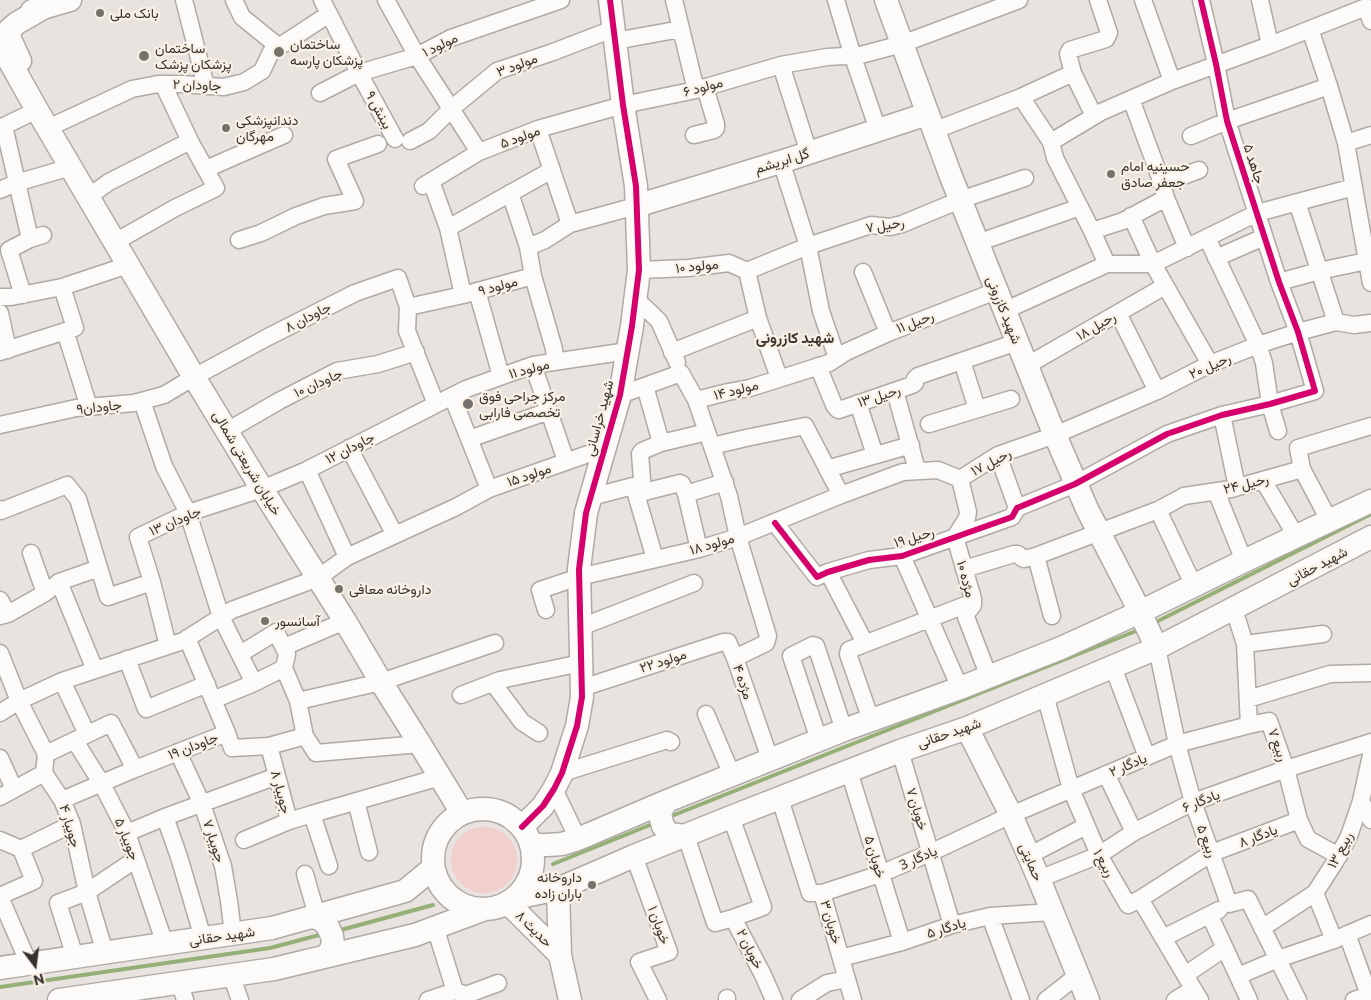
<!DOCTYPE html>
<html>
<head>
<meta charset="utf-8">
<style>
  body { margin:0 }
  #map { position:relative; width:1371px; height:1000px; overflow:hidden; background:#e8e3de; font-family:Commissioner,sans-serif }
  canvas { display:block }
  .north { position:absolute; left:10px; top:940px; width:50px; height:50px; -webkit-text-stroke:4px #faf1e6; paint-order:stroke; rotate:165deg; font-size:14px; font-weight:700; line-height:20px; text-align:center; color:#37332f }
  .north::after { content:''; display:block; margin:auto; width:18px; height:22px; background:#37332f; clip-path:polygon(50% 0,100% 100%,50% 72%,0 100%) }
</style>
</head>
<body>
<div id="map">
<canvas width="1371" height="1000"></canvas>
<div class="north">N</div>
</div>
<script>
const ctx = document.querySelector('canvas').getContext('2d');
ctx.lineJoin = 'round';
function fillPath(path, color) { ctx.fillStyle = color; ctx.fill(path, 'evenodd'); }
const shape = rows => new Path2D(rows.map(r => 'M' + r).join(''));
function trace(path, color, width, dash) { ctx.strokeStyle = color; ctx.lineWidth = width; ctx.lineCap = dash ? 'butt' : 'round'; ctx.setLineDash(dash || []); ctx.stroke(path); }
function drawText(font, color, halo, rows, align = 'center') {
  ctx.font = font + ' Commissioner,Vazirmatn,sans-serif'; ctx.lineWidth = 4.5; ctx.setLineDash([]); ctx.textBaseline = 'middle'; ctx.strokeStyle = halo; ctx.fillStyle = color; for (const [text, x, y, turn = 0] of rows) {
    ctx.save(); ctx.translate(x, y); ctx.rotate((+turn || 0) * Math.PI / 180); ctx.textAlign = isNaN(turn) ? turn : align; if (halo) ctx.strokeText(text, 0, 0); ctx.fillText(text, 0, 0); ctx.restore();
  }
}
fillPath(shape([
  '451 860a33 33 0 1 1 66 0a33 33 0 1 1-66 0Z'
]), '#f0cfcc');
trace(shape([
  [1154,623,1371,514],
  [669,817,1141,629],
  [553,864,655,823],
  [337,931,433,905],
  [0,987,270,948,323,934]
]), '#95b076', 4);
const street = shape([
  [184,0,206,86],
  [234,0,242,17,279,47],
  [322,0,359,73,395,139],
  [386,0,417,56,479,152],
  [674,0,696,90],
  [836,0,853,57,878,130],
  [1143,0,1172,81],
  [1260,0,1270,45],
  [1310,29,1329,86],
  [615,41,681,29],
  [781,65,809,153],
  [320,93,359,73,417,56,451,38,561,0],
  [1021,97,1051,142],
  [1094,116,1073,73,1068,54,1070,50,1106,39,1109,33,1098,0],
  [4,126,30,239],
  [0,128,37,110],
  [48,128,132,89,158,84,182,84,224,87,244,82,262,71,271,52,329,14],
  [538,129,570,224],
  [933,131,1021,97,1073,73],
  [694,135,714,130,716,128,716,124,705,87],
  [1191,136,1227,121,1329,86,1346,143,1371,283],
  [410,141,429,131,451,109,497,71,553,52,613,29],
  [1346,143,1371,135],
  [781,161,808,246,821,311,837,358],
  [206,169,284,135],
  [431,181,448,228,463,295],
  [1162,184,1199,170],
  [423,186,479,152,538,129,623,105,696,90,781,65,827,57,845,56,853,57,902,44,1019,0],
  [0,190,16,183,71,167],
  [510,193,528,247],
  [88,197,109,182,190,141],
  [1166,198,1187,248],
  [1297,202,1336,322],
  [1131,216,1153,264,1210,364],
  [448,228,552,170],
  [1092,231,1123,221,1166,198,1158,172,1131,99],
  [1207,238,1258,345,1264,363,1270,404,1278,431],
  [239,240,261,233,296,216,324,206,355,201,336,159,378,144],
  [115,242,175,208,216,188,190,141,163,84],
  [977,243,1080,207],
  [1216,258,1264,237],
  [1107,264,1092,231,1055,158,1051,142,1101,112,1172,81,1270,45,1366,7,1371,21],
  [639,270,688,268,729,263,747,271,808,246,871,225,890,227,902,224,960,200,1025,178],
  [863,272,888,333],
  [533,276,554,349,555,362],
  [1279,282,1319,271,1371,260],
  [477,291,501,376],
  [23,295,9,250,30,239,43,235],
  [0,297,11,297,62,287,128,265],
  [635,298,659,321,677,362],
  [408,307,463,295,533,276,528,247,545,240,570,224,636,206],
  [1004,311,1107,264,1153,264,1257,213,1354,187],
  [0,313,8,350],
  [1118,313,1157,391],
  [758,318,779,378],
  [65,331,89,407],
  [0,352,75,328,62,287],
  [672,352,758,318,747,271],
  [962,361,977,409],
  [533,365,566,461],
  [818,366,834,405,837,409,839,410,912,385,915,383,915,379,918,376,1017,342],
  [1026,366,1165,286],
  [645,386,661,443],
  [895,391,917,470],
  [620,395,681,373,696,400,728,392,750,388,829,363,846,352,888,333,996,291],
  [452,396,489,489],
  [696,400,729,496,738,537,768,636,766,643,735,658,770,759],
  [142,401,164,466,188,513,221,617,254,683,284,668,298,701],
  [858,403,875,455],
  [1222,415,1237,487],
  [929,424,1011,399],
  [0,425,76,408,134,403,164,395,194,377,268,337,355,293,398,278,408,307,407,331,436,404],
  [227,431,279,401,337,371,378,364,416,352],
  [469,439,549,411],
  [712,446,746,438,805,426,841,495],
  [349,448,395,535],
  [998,455,1017,508],
  [827,469,911,445],
  [1302,469,1329,520],
  [307,470,347,557],
  [960,479,968,512,967,518,955,537,973,599,973,605,966,614,966,617,989,677],
  [1263,480,1296,536],
  [1216,491,1244,561],
  [643,492,640,454,642,451,661,443,707,432],
  [636,494,655,559],
  [686,494,699,549],
  [591,497,633,486,635,487,636,494,680,483,682,484,686,494,725,482],
  [0,509,1,511,67,485,78,499,108,597,152,582],
  [1158,510,1194,586],
  [775,523,817,577,828,572,869,560,902,556,1012,517,1017,508,1075,484,1167,434,1222,415,1270,404,1315,391,1298,332,1279,282,1227,121,1216,64,1201,0],
  [31,553,45,593],
  [902,556,960,688],
  [1036,556,1052,616],
  [964,569,1014,554,1018,554,1022,558,1024,559,1036,556,1158,510,1184,496,1231,489,1302,469,1298,448,1371,426],
  [828,572,865,643],
  [59,582,95,670],
  [0,600,8,614,0,616],
  [1234,609,1245,644,1249,725,1269,721,1286,769,1299,820,1308,839,1339,856],
  [546,610,540,590,579,577,699,549,738,537,841,495,903,472,938,470,960,479,998,455,1055,435,1157,391,1210,364,1258,345,1298,332,1336,322,1354,325,1371,323],
  [8,614,45,593,59,582,99,568],
  [581,627,694,583],
  [187,638,227,733],
  [1245,644,1323,634],
  [168,646,152,582,138,537,188,513,262,489,307,470,466,389,533,365,628,351],
  [284,647,345,621],
  [1157,648,1177,744,1193,802,1229,904,1248,899,1298,1000],
  [0,653,19,701,46,754,44,773,62,800,72,824,87,892,105,953],
  [240,654,276,632,287,654,284,668],
  [127,659,146,709,207,684],
  [1113,667,1147,757],
  [62,681,87,734],
  [493,683,522,722,539,733],
  [582,688,723,642,728,642,735,658],
  [461,695,500,680,581,663],
  [1045,695,1071,789,1099,855,1128,905,1140,899,1200,1000],
  [1248,699,1330,674,1371,673],
  [213,700,254,683],
  [0,713,19,701,62,681,183,641,232,610,318,578,347,557,456,507,489,489,605,448],
  [706,714,732,775],
  [871,720,848,654,849,650,854,648,973,602],
  [305,736,316,753,420,744],
  [819,740,791,656,813,645,816,646,844,730],
  [75,741,102,784,127,833,165,944],
  [269,746,289,821,312,814,329,866],
  [900,751,952,925],
  [178,752,202,804,223,866,229,901,233,934],
  [46,754,111,723,135,769],
  [0,758,14,789],
  [849,771,902,942],
  [562,773,667,740,671,742],
  [1106,774,1134,832],
  [554,789,578,839],
  [0,797,44,773],
  [780,799,810,893,822,893,853,1000],
  [62,800,135,769,227,733,232,748,269,746,305,736,298,701,381,682,495,643],
  [356,801,369,852],
  [1361,801,1371,820],
  [312,814,440,777],
  [165,817,179,857,203,938],
  [731,817,763,907,733,918],
  [127,833,165,817,277,776],
  [686,836,715,923,733,918,763,975,774,1000],
  [0,840,21,849,72,824],
  [244,840,289,821],
  [634,856,669,952,639,962,658,1000],
  [1028,856,1086,826],
  [305,874,317,916],
  [1039,879,1099,855,1134,832,1193,802,1286,769,1371,742],
  [822,893,880,874,930,853,1011,815,1177,744,1249,725],
  [0,896,34,881,21,849],
  [0,897,29,964],
  [1140,899,1212,853,1299,820],
  [990,916,1021,1000],
  [1210,916,1249,1000],
  [435,927,455,991,466,995,467,1000],
  [1262,928,1315,893],
  [1347,934,1369,995,1354,1000],
  [1163,938,1219,910],
  [1334,940,1315,893,1335,862,1349,836,1361,801,1371,755],
  [75,957,58,903,87,892,136,859],
  [841,958,902,942,952,925,990,916,1052,912],
  [231,975,240,1000],
  [1185,975,1225,948],
  [1238,976,1278,959,1334,940,1371,924],
  [180,983,185,1000],
  [466,995,498,983],
  [727,998,727,1000],
  [428,1000,455,991],
  [800,1000,827,983,847,979],
  [1046,1000,1078,975],
  [1175,1000,1193,989]
]);
const secondary = shape([
  [886,0,950,174,1049,421,1087,509,1132,596,1157,648],
  [32,11,70,0],
  [0,44,37,110,194,377,262,489,345,621,381,682,420,744,462,813],
  [20,61,10,39,9,30,17,23,45,7],
  [636,206,790,159,927,114],
  [967,728,1011,815,1039,879,1088,1000],
  [667,801,662,809,660,815,663,826,669,834,686,836],
  '433 859a50 50 0 1 1 100 0a50 50 0 1 1-100 0Z',
  [522,827,543,806,554,789,562,773,577,726,582,697,579,569,586,513,620,395,632,326,639,270,636,186,623,105,610,0],
  [532,845,547,845,562,844,578,839,667,801,844,730,960,688,1061,648,1140,612,1244,561,1371,501],
  [558,889,560,955,570,1000],
  [515,898,558,889,634,856,731,817,900,751,967,728,998,715,1157,648,1371,537],
  [508,903,560,955],
  [313,917,322,920,328,927,332,936,333,944,330,951,326,956],
  [0,968,272,928,405,891,433,868],
  [59,1000,274,969,415,935,485,909]
]);
trace(street, '#aeaaa6', 19);
trace(secondary, '#aeaaa6', 25);
trace(street, '#fcfbfa', 16);
trace(secondary, '#fcfbfa', 22);
trace(shape([
  [775,523,817,577,828,572,869,560,902,556,1012,517,1017,508,1075,484,1167,434,1222,415,1270,404,1315,391,1298,332,1279,282,1227,121,1216,64,1201,0],
  [522,827,543,806,554,789,562,773,577,726,582,697,579,569,586,513,620,395,632,326,639,270,636,186,623,105,610,0]
]), '#d6006c', 6);
for (const [x, y, r, color] of [
  [100,13,5,"#75716c"],
  [279,52,6,"#75716c"],
  [144,56,6,"#75716c"],
  [226,128,5,"#75716c"],
  [1111,174,5,"#75716c"],
  [468,404,6,"#75716c"],
  [339,589,5,"#75716c"],
  [265,621,5,"#75716c"],
  [592,885,5,"#75716c"]
]) { const dot = new Path2D(); dot.arc(x, y, r, 0, 2 * Math.PI); ctx.fillStyle = color; ctx.fill(dot); trace(dot, '#faf1e6', 2); }
drawText('14px', '#37332f', '#faf1e6', [
  ["بانک ملی",110,13],
  ["ساختمان",290,44],
  ["پزشکان پارسه",290,60],
  ["ساختمان",155,48],
  ["پزشکان پزشک",155,64],
  ["دندانپزشکی",236,120],
  ["مهرگان",236,136],
  ["حسینیه امام",1121,166],
  ["جعفر صادق",1121,182],
  ["مرکز جراحی فوق",479,396],
  ["تخصصی فارابی",479,412],
  ["داروخانه معافی",349,589],
  ["آسانسور",275,621],
  ["داروخانه",582,877,"right"],
  ["باران زاده",582,893,"right"]
], 'left');
drawText('14px', '#37332f', '#faf1e6', [
  ["مولود ۱",440,45,-26],
  ["مولود ۳",517,65,-21],
  ["جاودان ۲",197,85,2],
  ["مولود ۶",703,87,-15],
  ["بینش ۹",379,110,62],
  ["مولود ۵",520,137,-20],
  ["گل ابریشم",782,161,-17],
  ["جاهد ۵",1254,164,72],
  ["رحیل ۷",885,225,-9],
  ["مولود ۱۰",697,266,-6],
  ["مولود ۹",498,286,-15],
  ["شهید کازرونی",1004,310,68],
  ["جاودان ۸",308,317,-27],
  ["رحیل ۱۱",915,322,-21],
  ["رحیل ۱۸",1096,326,-30],
  ["رحیل ۲۰",1210,366,-24],
  ["مولود ۱۱",529,369,-15],
  ["جاودان ۱۰",318,383,-24],
  ["مولود ۱۴",736,390,-14],
  ["رحیل ۱۳",879,396,-18],
  ["جاودان۹",99,407,-6],
  ["شهید خراسانی",599,418,-75],
  ["جاودان ۱۲",350,448,-27],
  ["رحیل ۱۷",991,462,-28],
  ["خیابان شریعتی شمالی",247,463,59],
  ["مولود ۱۵",529,475,-19],
  ["رحیل ۲۴",1246,484,-14],
  ["جاودان ۱۳",175,521,-23],
  ["رحیل ۱۹",914,537,-17],
  ["مولود ۱۸",712,544,-16],
  ["شهید حقانی",1317,566,-28],
  ["مژده ۱۰",966,579,75],
  ["مولود ۲۲",663,661,-18],
  ["مژده ۴",743,682,71],
  ["شهید حقانی",949,733,-19],
  ["ربیع ۷",1278,745,71],
  ["جاودان ۱۹",193,746,-21],
  ["یادگار ۲",1128,765,-23],
  ["جویبار ۸",281,792,75],
  ["یادگار ۶",1201,801,-22],
  ["خوبان ۷",917,809,73],
  ["جویبار ۴",70,826,73],
  ["یادگار ۸",1258,836,-21],
  ["جویبار ۵",127,839,68],
  ["جویبار ۷",214,841,72],
  ["ربیع ۵",1207,841,70],
  ["ربیع ۱۳",1340,850,-62],
  ["خوبان ۵",875,857,73],
  ["یادگار 3",918,858,-24],
  ["حمایتی",1031,862,66],
  ["ربیع ۱",1104,863,62],
  ["خوبان ۳",831,922,74],
  ["خوبان ۱",659,925,70],
  ["یادگار ۵",946,928,-17],
  ["حدیث ۸",534,929,45],
  ["شهید حقانی",222,936,-8],
  ["خوبان ۲",750,949,63]
]);
drawText('bold 15px', '#3d362e', '#faf1e6', [
  ["شهید کازرونی",795,338]
]);
</script>
</body>
</html>
